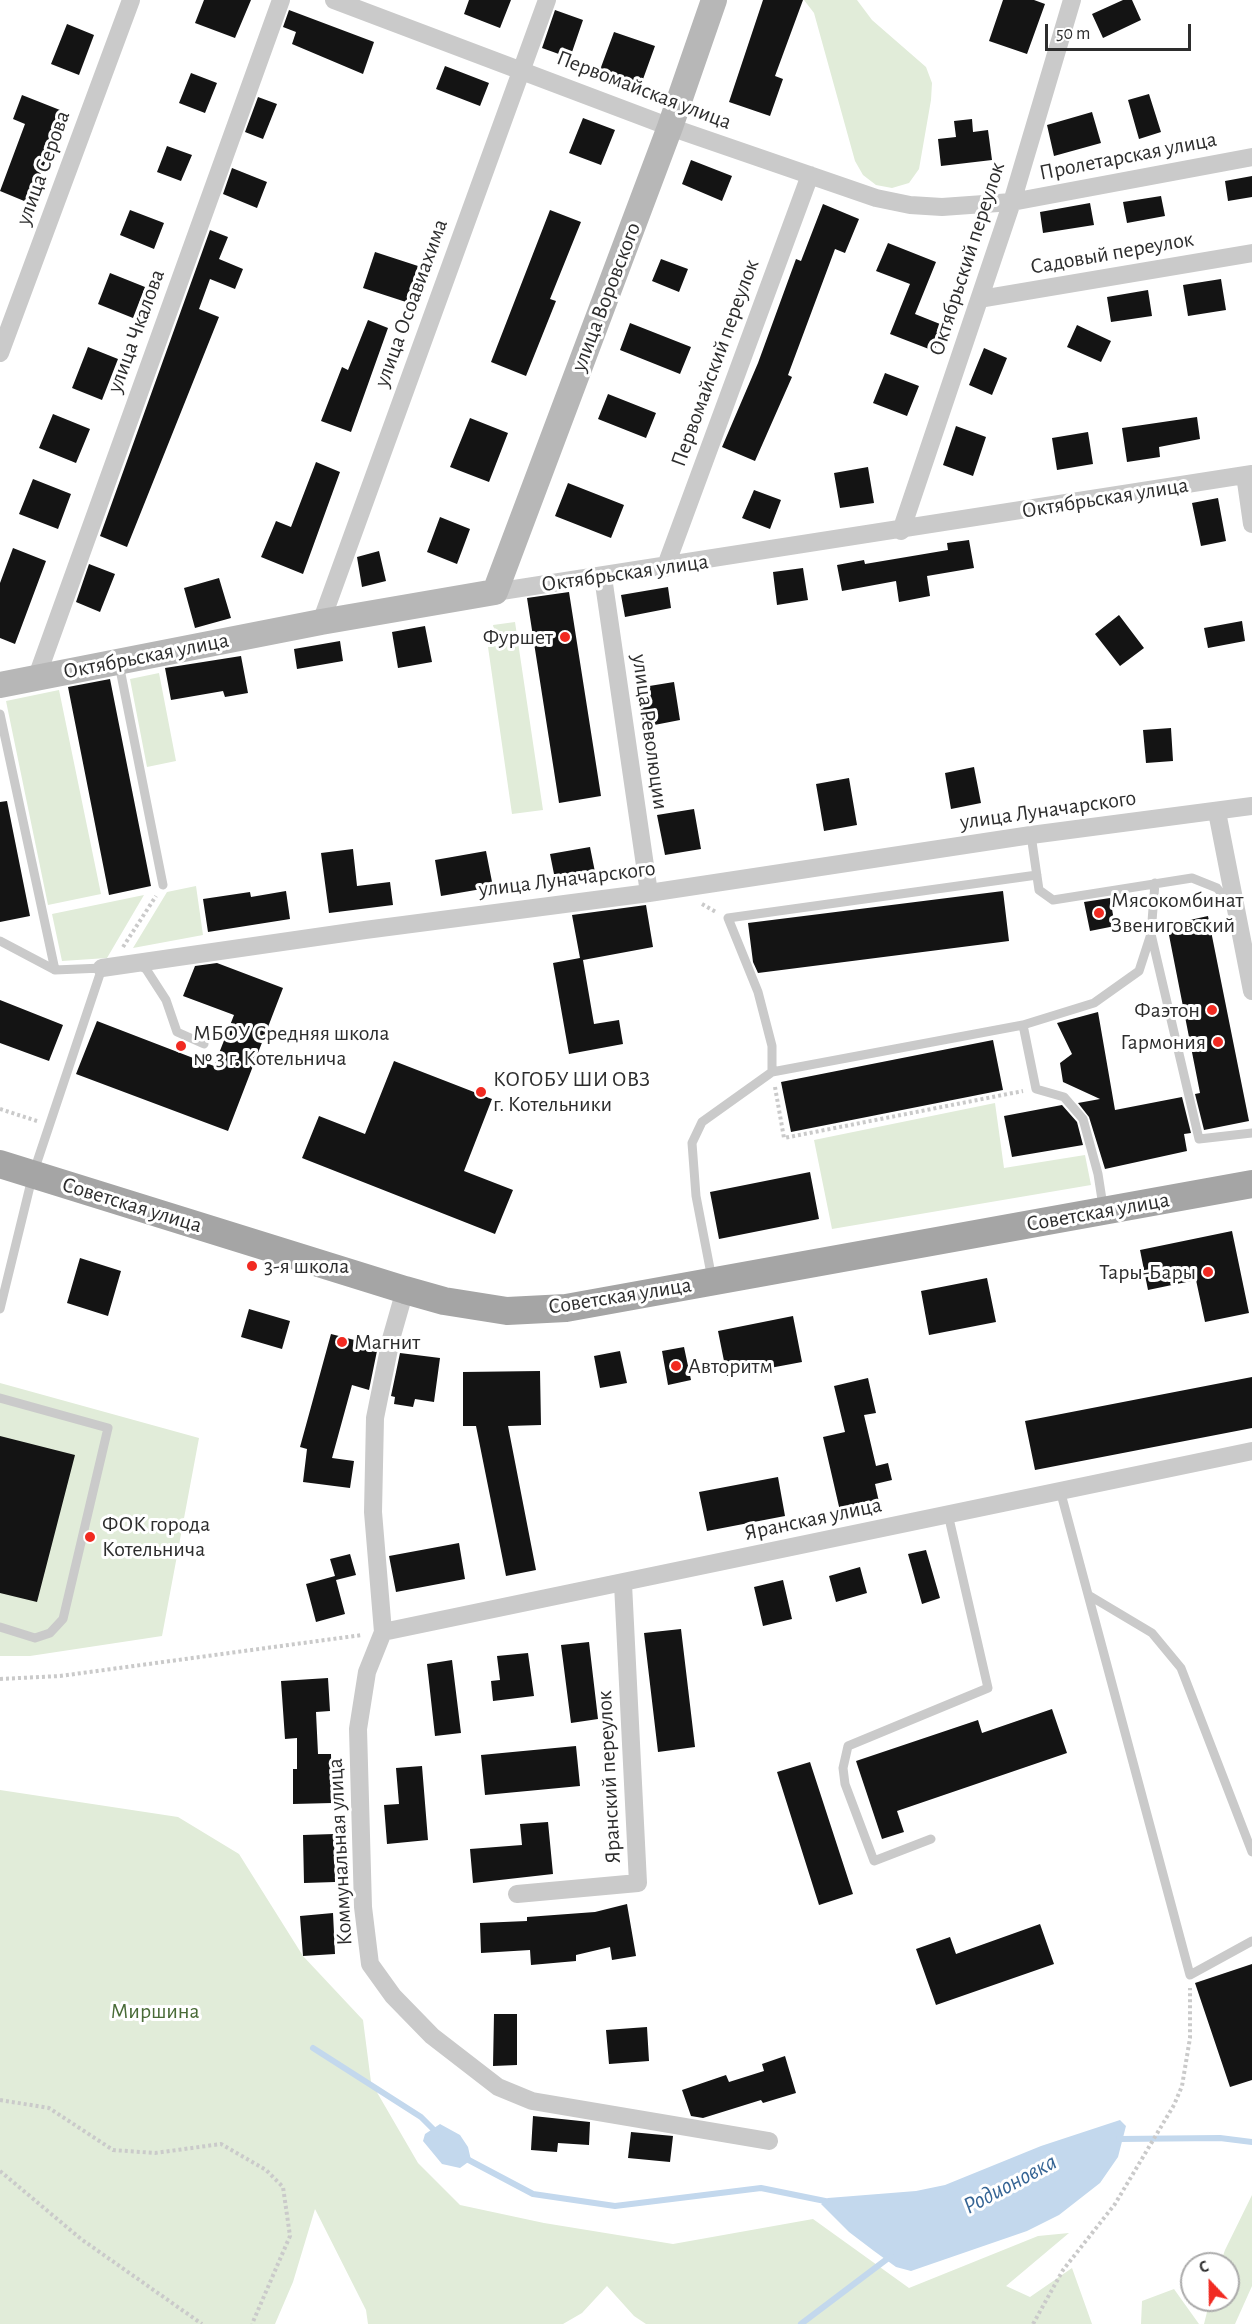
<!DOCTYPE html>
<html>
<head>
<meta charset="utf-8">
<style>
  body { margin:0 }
  #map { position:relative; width:1252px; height:2324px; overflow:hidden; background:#fff; font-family:"Alegreya Sans",sans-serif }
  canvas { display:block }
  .north { position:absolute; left:1180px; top:2252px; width:60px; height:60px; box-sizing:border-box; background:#fff; border:2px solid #ababab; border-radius:50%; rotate:338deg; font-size:16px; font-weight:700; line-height:24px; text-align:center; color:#2d2d2d }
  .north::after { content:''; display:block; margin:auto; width:21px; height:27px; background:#f12a21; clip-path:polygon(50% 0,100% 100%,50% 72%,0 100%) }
  .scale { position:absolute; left:1045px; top:24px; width:146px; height:27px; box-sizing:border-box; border:3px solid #2d2d2d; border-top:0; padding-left:8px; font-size:18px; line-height:21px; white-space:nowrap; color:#2d2d2d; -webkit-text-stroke:4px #fff; paint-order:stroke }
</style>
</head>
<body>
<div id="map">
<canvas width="1252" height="2324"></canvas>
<div class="north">С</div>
<div class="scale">50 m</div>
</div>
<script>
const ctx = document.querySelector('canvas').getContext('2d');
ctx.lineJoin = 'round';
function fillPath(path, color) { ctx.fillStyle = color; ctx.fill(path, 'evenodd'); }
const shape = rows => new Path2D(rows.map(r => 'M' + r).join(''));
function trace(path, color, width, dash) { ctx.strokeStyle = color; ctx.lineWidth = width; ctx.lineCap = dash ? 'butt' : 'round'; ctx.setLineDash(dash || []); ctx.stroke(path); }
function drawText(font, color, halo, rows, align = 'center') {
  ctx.font = font + ' "Alegreya Sans",sans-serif'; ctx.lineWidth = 6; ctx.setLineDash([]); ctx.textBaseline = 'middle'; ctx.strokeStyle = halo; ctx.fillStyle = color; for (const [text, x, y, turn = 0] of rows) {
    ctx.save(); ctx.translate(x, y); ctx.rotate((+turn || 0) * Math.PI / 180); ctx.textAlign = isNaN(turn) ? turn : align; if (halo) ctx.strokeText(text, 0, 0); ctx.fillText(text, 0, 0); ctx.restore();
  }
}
fillPath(shape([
  [804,0,857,0,872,20,926,67,932,83,931,100,919,169,909,183,892,188,876,185,863,175,855,161,814,13],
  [515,622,543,810,512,814,488,647,497,646,493,625],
  [159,673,176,761,147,767,130,679],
  [59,690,101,894,48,905,6,701],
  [196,886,203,935,133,948,167,892],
  [144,895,107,958,62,961,52,914],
  [995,1103,1004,1168,1085,1155,1091,1185,832,1229,814,1140],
  [0,1383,199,1438,162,1636,30,1656,0,1656],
  [0,1790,178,1817,239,1854,303,1956,363,2020,371,2082,418,2163,460,2205,544,2223,673,2244,813,2219,909,2288,1038,2236,1069,2233,1006,2286,1030,2297,1072,2268,1092,2324,646,2324,634,2316,607,2286,582,2313,563,2324,368,2324,366,2310,315,2209,293,2282,275,2324,0,2324],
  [1252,2195,1252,2286,1235,2324,1204,2324,1210,2300,1228,2300,1228,2264,1220,2264,1225,2250],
  [1174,2289,1199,2324,1141,2324,1142,2301]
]), '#e1ecd9');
fillPath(shape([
  [1120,2120,1126,2126,1118,2157,1100,2183,1059,2215,1027,2231,911,2271,896,2267,874,2251,849,2232,821,2204,828,2198,916,2191,945,2185,1041,2146],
  [440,2124,460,2135,468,2147,471,2160,460,2168,442,2164,423,2141,425,2134]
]), '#c3d8ed');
trace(shape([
  [313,2048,421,2117,438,2134],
  [1119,2139,1220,2138,1252,2142],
  [463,2157,533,2194,615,2206,761,2188,830,2202],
  [801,2324,891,2256]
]), '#c3d8ed', 6);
fillPath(shape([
  [204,0,251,0,235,38,195,23],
  [469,0,511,0,500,28,464,14],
  [763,0,803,0,775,76,783,79,770,116,729,102],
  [1003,0,1034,0,1045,4,1027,54,989,41],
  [1123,0,1132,0,1141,20,1103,38,1092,14],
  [289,10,374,42,363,74,292,44,296,32,283,27],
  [555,10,583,20,570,58,542,48],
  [67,24,94,35,79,75,51,64],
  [614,32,655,46,638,93,597,78],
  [445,66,489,83,480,106,436,89],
  [191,73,217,83,205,113,179,103],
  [1149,94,1161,132,1139,139,1128,100],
  [22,95,65,112,29,203,0,191,25,124,13,119],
  [258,97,277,104,263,139,245,132],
  [1092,112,1101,143,1054,156,1047,125],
  [583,118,615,130,601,165,569,153],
  [972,119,973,132,988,130,992,160,941,166,938,139,956,137,954,121],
  [167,146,192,155,181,181,157,172],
  [691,160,732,176,722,201,682,184],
  [232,168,267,182,257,208,223,194],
  [1252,176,1252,197,1228,201,1225,181],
  [1161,196,1165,216,1127,223,1123,202],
  [1090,203,1094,225,1043,233,1040,212],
  [823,204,859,219,845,253,835,249,788,375,792,377,755,461,722,447,758,363,796,259,801,261],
  [130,210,164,223,154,249,120,235],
  [550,210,581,222,550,299,556,301,526,376,491,362],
  [210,230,228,237,219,259,243,269,235,289,210,279,199,309,219,317,127,547,100,536],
  [888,243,936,262,915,314,945,326,934,351,890,334,910,284,876,271],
  [375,252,418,266,406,302,363,288],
  [661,259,688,269,679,292,652,281],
  [110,273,145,287,133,318,98,304],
  [1221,279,1226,310,1188,316,1183,285],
  [1148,290,1152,316,1111,322,1107,297],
  [368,320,388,328,351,432,321,421,342,367,348,370],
  [630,323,691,347,680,374,620,350],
  [1077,325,1111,341,1101,362,1067,347],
  [88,347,118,359,102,400,72,388],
  [984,348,1007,358,992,395,969,385],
  [885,373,919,386,907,416,873,403],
  [608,394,656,413,646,438,598,419],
  [53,414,90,429,76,463,39,448],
  [1197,417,1200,439,1159,447,1160,457,1127,462,1122,428],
  [470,418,508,433,489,482,450,467],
  [956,426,986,437,973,476,943,465],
  [1088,432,1093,464,1057,470,1052,438],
  [316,462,340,472,303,574,261,557,276,521,291,527],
  [868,467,874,503,840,508,834,473],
  [33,479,71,494,58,529,19,514],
  [568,483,624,505,611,538,555,516],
  [754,490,781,500,770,529,742,518],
  [1218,498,1226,541,1201,546,1192,503],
  [440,517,470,529,457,564,427,552],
  [969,540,974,568,927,576,930,596,899,602,896,581,842,591,837,565,864,560,865,564,948,550,947,543],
  [13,548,46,561,15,644,0,638,0,583],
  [379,551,386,581,362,587,357,557],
  [89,564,115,574,100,612,76,602],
  [803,568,808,600,777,605,773,572],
  [219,578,231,618,195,628,184,588],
  [668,587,671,608,625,617,621,595],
  [569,592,601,796,559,803,527,598],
  [1119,615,1144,648,1120,666,1095,634],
  [1242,621,1245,641,1208,648,1204,628],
  [425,626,432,662,398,668,392,632],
  [340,641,343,661,297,669,294,649],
  [241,656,248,693,225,697,223,691,171,700,165,668],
  [110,679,151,886,109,895,68,687],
  [674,682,680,720,644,727,637,688],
  [1171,728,1173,761,1146,763,1143,730],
  [974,767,981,803,951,809,945,773],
  [849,778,857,825,824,831,816,784],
  [7,801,30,916,0,922,0,802],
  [694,809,701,849,665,855,657,815],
  [590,847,595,872,555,879,550,854],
  [353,849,357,886,390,882,393,905,329,913,321,853],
  [486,851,493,887,441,896,435,860],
  [286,891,290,919,208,932,203,899,250,892,251,897],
  [1003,891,1009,941,758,973,753,962,748,923],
  [1110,898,1115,926,1090,931,1084,902],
  [646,905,653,947,583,960,594,1024,619,1020,623,1044,569,1054,553,963,580,958,572,915],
  [1208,916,1249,1121,1204,1130,1195,1094,1200,1093,1167,925],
  [217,963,283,988,228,1131,76,1074,97,1021,214,1066,234,1015,183,996,195,966],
  [0,1000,63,1025,49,1061,0,1043],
  [1098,1012,1115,1110,1182,1097,1191,1133,1184,1134,1187,1151,1105,1169,1089,1117,1078,1103,1100,1099,1063,1082,1060,1063,1072,1054,1057,1023],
  [993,1040,1003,1090,791,1132,781,1082],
  [394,1061,492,1099,464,1171,513,1190,495,1234,302,1158,319,1116,365,1134],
  [1062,1105,1077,1122,1083,1145,1012,1157,1004,1116],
  [810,1172,819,1219,719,1239,710,1192],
  [1232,1231,1249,1313,1205,1322,1196,1280,1148,1290,1140,1250],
  [80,1258,121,1271,108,1316,67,1303],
  [987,1278,996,1322,929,1335,921,1291],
  [249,1309,290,1321,282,1349,241,1337],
  [793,1316,802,1362,727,1376,718,1331],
  [331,1334,378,1346,369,1390,352,1385,332,1458,354,1461,350,1488,303,1482,307,1449,300,1447],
  [684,1347,691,1380,668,1385,662,1351],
  [620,1351,627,1383,600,1388,594,1356],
  [400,1353,440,1358,434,1402,415,1399,413,1407,394,1404,395,1397,391,1396],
  [540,1371,541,1425,508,1426,536,1570,506,1576,476,1426,463,1426,463,1372],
  [1252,1377,1252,1428,1035,1470,1025,1421],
  [868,1378,876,1413,864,1415,876,1466,888,1463,892,1480,875,1484,879,1502,840,1511,823,1437,845,1432,834,1386],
  [0,1436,75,1455,37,1602,0,1593],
  [778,1477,785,1516,707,1531,699,1492],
  [459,1543,465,1579,396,1592,389,1556],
  [926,1550,940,1598,922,1604,908,1554],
  [350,1554,356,1575,336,1580,345,1614,316,1622,306,1584,335,1576,330,1559],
  [860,1567,867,1593,836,1602,829,1576],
  [783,1580,792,1619,763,1626,754,1587],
  [681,1629,695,1747,658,1752,644,1633],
  [589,1642,598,1719,571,1723,561,1645],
  [528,1653,534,1696,493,1701,491,1681,500,1680,497,1656],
  [452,1660,461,1733,435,1736,427,1664],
  [328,1678,330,1711,316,1712,318,1754,331,1754,332,1803,293,1804,293,1769,297,1769,297,1738,285,1739,281,1681],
  [1052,1709,1067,1753,897,1811,904,1832,882,1839,856,1761,978,1720,982,1733],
  [576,1746,580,1786,485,1795,481,1755],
  [810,1762,853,1894,819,1905,777,1772],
  [422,1766,428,1840,387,1844,384,1805,399,1804,396,1768],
  [548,1822,553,1874,473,1883,470,1849,522,1845,520,1824],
  [334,1834,335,1882,304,1883,303,1835],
  [627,1904,636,1956,612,1960,610,1947,576,1955,576,1961,531,1965,530,1950,481,1953,480,1923,527,1921,527,1917,595,1912],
  [333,1913,335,1954,303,1956,300,1916],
  [1040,1924,1054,1964,936,2005,916,1949,950,1937,956,1954],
  [1252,1964,1252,2080,1230,2087,1195,1983],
  [494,2014,517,2014,517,2065,493,2066],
  [647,2027,649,2061,609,2064,606,2030],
  [785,2056,796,2093,763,2103,761,2100,703,2118,691,2116,682,2090,726,2075,729,2082,764,2071,762,2064],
  [533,2116,590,2122,589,2145,558,2143,557,2152,531,2150],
  [631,2132,673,2136,670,2162,628,2158]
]), '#141414');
trace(shape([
  [702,904,716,912],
  [123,947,156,896],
  [775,1087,784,1138,1023,1091],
  [0,1109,37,1121],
  [0,1679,60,1676,362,1635],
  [0,2100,49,2108,113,2150,155,2153,221,2144,266,2170,283,2187,290,2236,252,2324],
  [0,2171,81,2239,202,2324],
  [1033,2324,1063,2270,1115,2204,1174,2105,1182,2086,1190,2038,1190,1988]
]), '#cacaca', 4, [3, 3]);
trace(shape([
  [119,664,163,885],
  [0,714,55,970,102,968,33,1174,0,1309],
  [1031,835,1039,890,1053,900,1192,878,1217,888,1231,905],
  [1151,934,1199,1139,1252,1133],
  [0,941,55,970],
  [137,964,146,969,166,1000,177,1032,204,1044],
  [1023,1025,1094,1003,1139,971,1151,934,1155,883],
  [772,1072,1023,1025,1036,1089,1064,1097,1083,1119,1098,1174,1103,1206],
  [712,1279,696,1196,692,1143,702,1122,772,1072,772,1046,758,992,728,918,1037,875],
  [0,1398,108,1428,63,1619,50,1633,35,1638,0,1627],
  [1060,1490,1190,1975,1252,1941],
  [1090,1596,1152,1633,1181,1668,1252,1852],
  [931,1839,874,1861,845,1784,843,1768,848,1746,988,1688,948,1514]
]), '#cacaca', 9);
trace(shape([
  [334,0,670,127,876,198,910,205,942,207,1012,202,1252,157],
  [980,299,1252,253],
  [0,353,131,0],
  [1245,475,1252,524],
  [901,531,1012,202,1072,0],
  [665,568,810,175],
  [603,577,649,893],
  [495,592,1252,474],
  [321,622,547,0],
  [36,679,281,0],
  [1217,812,1252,991],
  [102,968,365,930,649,893,1031,835,1252,806],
  [405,1290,391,1339,375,1418,373,1512,383,1632,367,1672,358,1729,363,1907,370,1964,393,1996,432,2036,498,2087,532,2101,769,2141],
  [383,1632,1252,1451],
  [517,1894,638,1883,623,1584]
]), '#cacaca', 18);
trace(shape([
  [0,685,321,622,495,592,670,127,714,0]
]), '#b7b7b7', 26);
trace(shape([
  [0,1164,405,1290,444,1301,507,1311,566,1308,1252,1184]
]), '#a5a5a5', 28);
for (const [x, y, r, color] of [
  [565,637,6,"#f12a21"],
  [1099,913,6,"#f12a21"],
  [1212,1010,6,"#f12a21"],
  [1218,1042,6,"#f12a21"],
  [181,1046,6,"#f12a21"],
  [481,1092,6,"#f12a21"],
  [252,1266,6,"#f12a21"],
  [1208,1272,6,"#f12a21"],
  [342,1342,6,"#f12a21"],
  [676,1366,6,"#f12a21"],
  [90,1537,6,"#f12a21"]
]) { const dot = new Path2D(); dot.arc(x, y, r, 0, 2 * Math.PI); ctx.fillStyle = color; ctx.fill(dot); trace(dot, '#fff', 2); }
drawText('22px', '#2d2d2d', '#fff', [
  ["Первомайская улица",644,90,21],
  ["Пролетарская улица",1128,156,-11],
  ["улица Серова",43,168,-70],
  ["Садовый переулок",1112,253,-10],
  ["Октябрьский переулок",967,259,-72],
  ["улица Воровского",606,297,-69],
  ["улица Осоавиахима",411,303,-70],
  ["улица Чкалова",136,331,-70],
  ["Первомайский переулок",715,363,-70],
  ["Октябрьская улица",1105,498,-9],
  ["Октябрьская улица",625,573,-8],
  ["Октябрьская улица",146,656,-11],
  ["улица Революции",650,732,82],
  ["улица Луначарского",1048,810,-8],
  ["улица Луначарского",567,879,-7],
  ["Советская улица",132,1205,17],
  ["Советская улица",1098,1212,-10],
  ["Советская улица",620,1296,-9],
  ["Яранская улица",813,1519,-12],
  ["Яранский переулок",609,1777,-93],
  ["Коммунальная улица",340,1852,-93]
]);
drawText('22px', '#2d2d2d', '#fff', [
  ["Фуршет",553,637,"right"],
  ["Мясокомбинат",1111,900],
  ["Звениговский",1111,925],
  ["Фаэтон",1200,1010,"right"],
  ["МБОУ Средняя школа",193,1033],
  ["№ 3 г. Котельнича",193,1058],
  ["Гармония",1206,1042,"right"],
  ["КОГОБУ ШИ ОВЗ",493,1079],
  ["г. Котельники",493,1104],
  ["3-я школа",264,1266],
  ["Тары-Бары",1196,1272,"right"],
  ["Магнит",354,1342],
  ["Авторитм",688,1366],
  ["ФОК города",102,1524],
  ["Котельнича",102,1549]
], 'left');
drawText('22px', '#496b37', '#fff', [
  ["Миршина",155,2011]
]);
drawText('italic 24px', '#356494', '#fff', [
  ["Родионовка",1010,2184,-28]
]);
</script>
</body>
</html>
